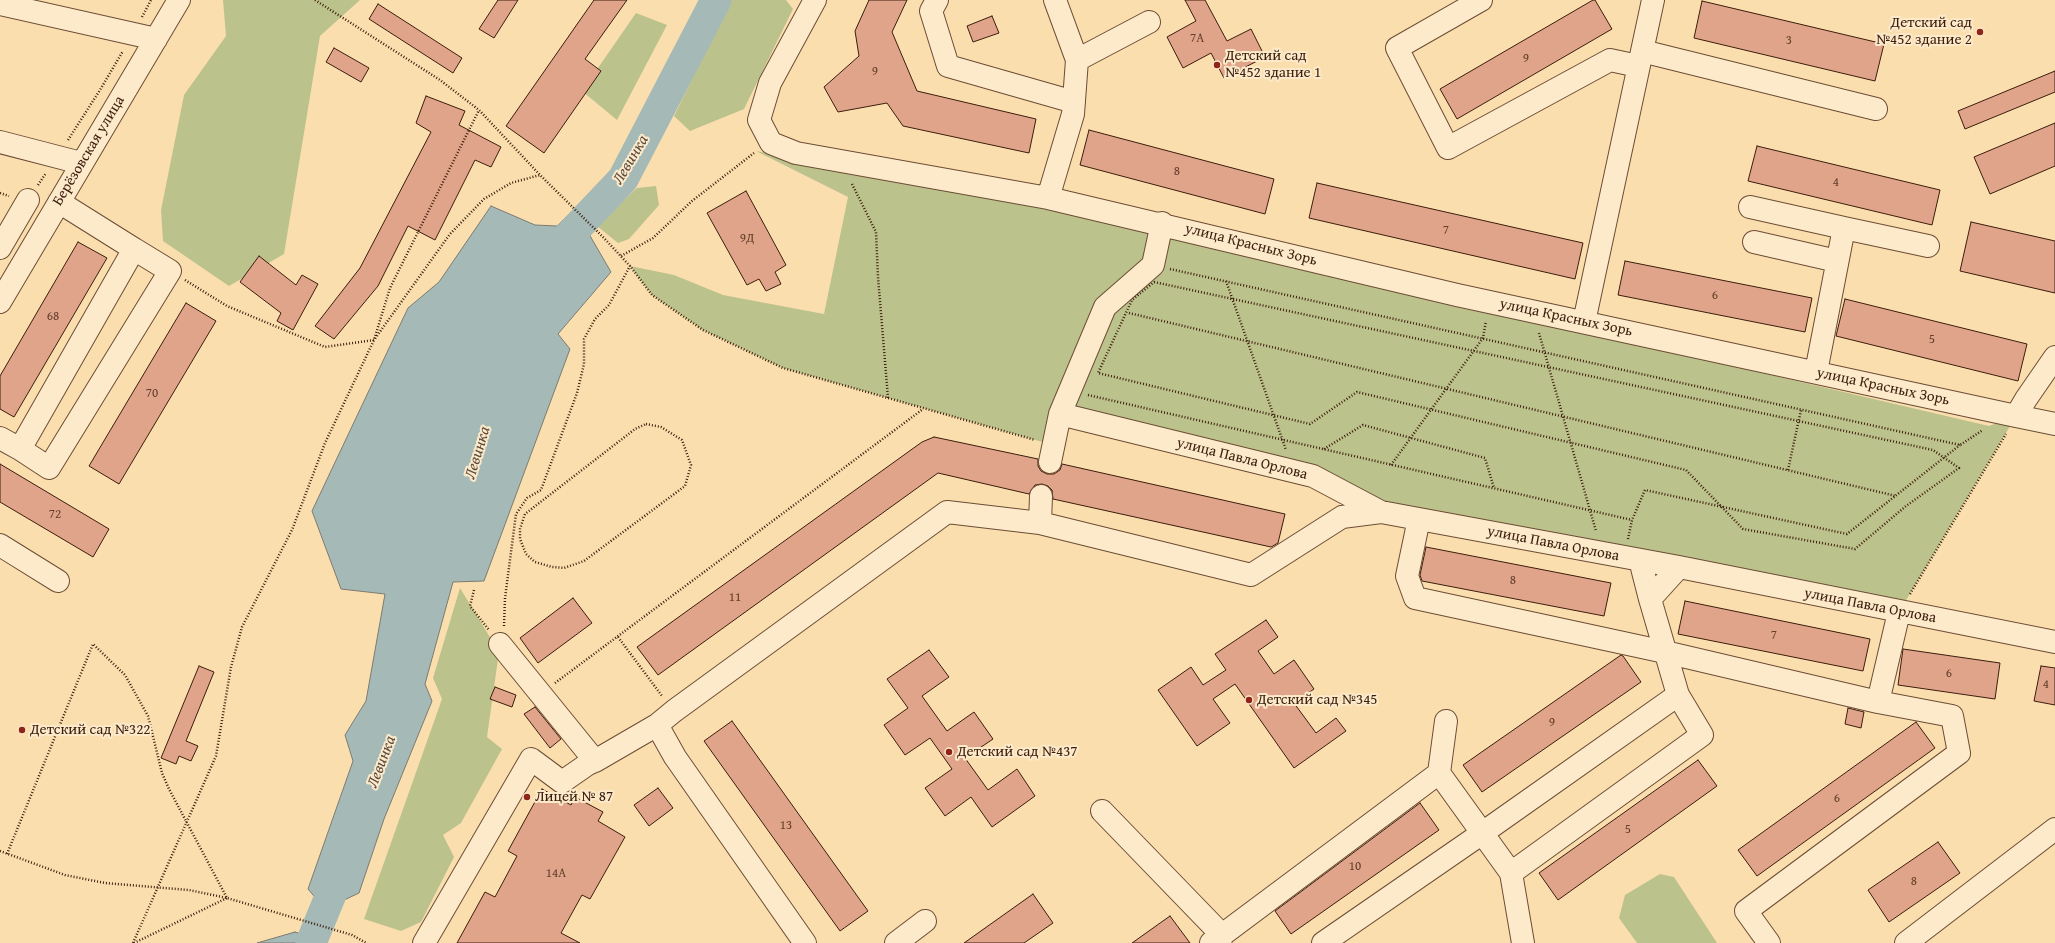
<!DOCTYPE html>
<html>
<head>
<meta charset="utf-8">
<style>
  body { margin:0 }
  canvas { display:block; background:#fbdeae }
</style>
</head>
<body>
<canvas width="2055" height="943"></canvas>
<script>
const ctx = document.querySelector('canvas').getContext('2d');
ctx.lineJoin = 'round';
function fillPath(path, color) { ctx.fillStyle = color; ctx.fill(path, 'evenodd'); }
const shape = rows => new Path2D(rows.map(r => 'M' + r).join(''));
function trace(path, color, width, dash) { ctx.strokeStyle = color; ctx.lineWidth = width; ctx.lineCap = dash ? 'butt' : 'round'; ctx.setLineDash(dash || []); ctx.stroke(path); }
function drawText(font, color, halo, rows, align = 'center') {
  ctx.font = font + ' "Gentium Book Plus",serif'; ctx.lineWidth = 4; ctx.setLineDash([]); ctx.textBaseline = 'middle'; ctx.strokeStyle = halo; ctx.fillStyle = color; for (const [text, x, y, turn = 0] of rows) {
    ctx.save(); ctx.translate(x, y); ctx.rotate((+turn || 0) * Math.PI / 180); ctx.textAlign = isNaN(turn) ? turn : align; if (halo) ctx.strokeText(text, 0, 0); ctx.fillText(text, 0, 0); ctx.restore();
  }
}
fillPath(shape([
  [223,0,360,0,320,36,284,254,229,286,163,241,161,210,184,95,226,36],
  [731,0,786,0,793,9,744,109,690,131,674,116],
  [636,13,667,25,617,120,582,91],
  [756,151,1045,207,1160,232,1989,426,2016,416,1899,612,1381,512,1313,476,1060,414,1053,445,783,368,703,330,652,295,630,266,674,275,723,295,824,314,848,197],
  [656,186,659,205,629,239,618,243,597,226,637,188],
  [460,588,499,652,487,737,502,749,461,823,443,835,454,857,421,922,401,931,364,919,442,699,433,678],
  [1660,874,1674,877,1717,943,1637,943,1619,918,1625,895]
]), '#bcc28c');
const water = shape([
  [491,206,535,225,557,226,571,212,582,222,611,272,558,334,570,349,484,581,453,582,425,684,432,701,384,819,359,893,325,909,308,889,353,761,345,735,366,701,385,594,341,589,312,511,408,308,439,282,491,206],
  [295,932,314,938,319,943,257,943,295,932]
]);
fillPath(water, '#a5b9b6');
trace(water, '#7b7b72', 1);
trace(shape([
  [557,255,567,238,623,179,716,0],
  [311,943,341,870]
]), '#a5b9b6', 31);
const building = shape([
  [498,0,518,0,494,38,479,29,498,0],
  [594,0,627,0,585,59,601,71,544,153,506,126,594,0],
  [869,0,907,0,892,32,917,91,1036,119,1029,153,903,126,887,103,838,112,824,87,859,56,855,31,869,0],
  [1185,0,1205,0,1227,41,1251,29,1265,57,1224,78,1211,53,1183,68,1167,37,1196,21,1185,0],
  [1593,0,1595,0,1612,29,1457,119,1440,89,1593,0],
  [1702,1,1884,44,1875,81,1694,38,1702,1],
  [378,4,462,58,453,73,369,19,378,4],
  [992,16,999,33,973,42,967,26,992,16],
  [334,48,369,68,361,82,326,62,334,48],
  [2055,71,2055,92,1965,129,1958,111,2055,71],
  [426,96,465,111,459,125,501,147,491,167,475,160,435,240,408,226,378,286,334,339,315,326,360,268,431,132,416,123,426,96],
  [2055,123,2055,166,1990,194,1974,157,2055,123],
  [1089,130,1274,179,1265,214,1080,165,1089,130],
  [1757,146,1940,190,1932,225,1748,181,1757,146],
  [1317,183,1583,243,1575,279,1309,218,1317,183],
  [746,191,786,265,775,272,781,284,766,291,759,279,747,285,707,213,746,191],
  [1971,222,2055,241,2055,293,1960,271,1971,222],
  [78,242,107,258,14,417,0,409,0,376,78,242],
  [259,256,296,285,302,275,318,284,293,330,277,321,281,313,240,282,259,256],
  [1625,261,1812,298,1805,332,1618,295,1625,261],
  [1845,299,2027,344,2018,381,1836,336,1845,299],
  [186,303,216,321,119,484,89,466,186,303],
  [934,437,1038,459,1038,466,1041,471,1047,474,1054,474,1060,470,1062,464,1285,514,1278,543,1271,547,1053,499,1052,490,1048,486,1042,484,1035,485,1029,494,938,473,658,675,637,647,922,442,934,437],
  [0,464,109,529,93,557,0,502,0,464],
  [1426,547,1611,583,1604,616,1422,581,1420,575,1426,547],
  [573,598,592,623,538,663,520,638,573,598],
  [1685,601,1870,639,1863,671,1678,634,1685,601],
  [1266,620,1278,637,1258,651,1274,674,1294,660,1314,689,1294,703,1316,733,1336,718,1346,731,1294,768,1235,684,1213,699,1230,723,1197,746,1158,690,1191,667,1203,685,1226,670,1215,654,1266,620],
  [1903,649,2000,663,1995,699,1898,685,1903,649],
  [929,650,949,677,922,696,947,731,974,712,993,739,965,758,988,790,1017,769,1035,796,992,827,971,797,945,816,925,788,952,769,930,738,905,755,884,725,908,708,887,679,929,650],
  [1621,655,1623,656,1641,682,1482,792,1463,765,1621,655],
  [199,666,214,672,186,741,198,746,191,761,179,756,176,764,161,758,199,666],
  [2041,666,2055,668,2055,705,2034,701,2041,666],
  [495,687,516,695,512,707,490,699,495,687],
  [535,707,561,739,550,748,524,714,535,707],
  [1848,708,1864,712,1861,728,1845,724,1848,708],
  [732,721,868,911,840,931,704,741,732,721],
  [1916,722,1935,748,1757,876,1738,850,1916,722],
  [1698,760,1717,786,1558,900,1539,873,1698,760],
  [658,788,673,808,649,826,634,805,658,788],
  [542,789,571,805,575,797,603,812,598,821,625,837,590,899,582,895,561,933,580,943,457,943,485,892,495,897,517,856,508,851,542,789],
  [1420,803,1439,830,1291,934,1275,911,1420,803],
  [1938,842,1960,873,1889,922,1868,890,1938,842],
  [1033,894,1053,923,1024,943,964,943,1033,894],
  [1170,916,1190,943,1132,943,1170,916]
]);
fillPath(building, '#dfa489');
trace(building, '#3c1d0d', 1);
const minor = shape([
  [815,0,770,83,759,120,771,143,796,153,1048,198,1457,295,2016,416,2026,399,2055,357],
  [937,0,931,11,948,66,1074,102],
  [1481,0,1397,48,1448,148,1610,60,1638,66],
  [0,4,156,39],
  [1642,51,1876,109],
  [1077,60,1149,22],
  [0,142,81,163],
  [1048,198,1073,114,1077,60,1055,0],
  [1750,207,1844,228],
  [1754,242,1837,261],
  [0,248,28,200],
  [0,302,179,0],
  [1584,322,1653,0],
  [1816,372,1844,228,1928,246],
  [1060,414,1313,476,1381,512,1679,567,2055,642],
  [2016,416,2055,424],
  [0,438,20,449,134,249,59,202],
  [20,449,49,468,170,271,134,249],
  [1050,462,1060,414,1105,307,1153,265,1162,223],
  [1419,519,1407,576,1415,598,1665,652,1878,702,1899,612],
  [1040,523,1251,575,1342,517,1381,512],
  [0,545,58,581],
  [1640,560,1650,599,1679,567],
  [500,644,595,761,657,725],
  [1439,773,1511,873,1702,735,1678,695],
  [1102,811,1222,935,1211,943],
  [1511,873,1523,943],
  [424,943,531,759,562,782,588,764,595,761],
  [805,943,675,757,657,725,674,711,947,512,1040,523,1041,496],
  [896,943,925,921],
  [1220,943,1222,935,1439,773,1446,721],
  [1323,943,1481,834,1678,695,1650,599],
  [1769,943,1746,911,1959,753,1952,716,1878,702],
  [1906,943,2055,829]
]);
trace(minor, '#6c4d35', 24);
trace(shape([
  [315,0,440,80,479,110,540,175,603,237,630,266,652,295,703,330,783,368,1035,440],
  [142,17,151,0],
  [68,140,100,90,123,51],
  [852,184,876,232,878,277,888,398],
  [38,185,46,173],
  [0,193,9,196],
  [621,256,653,238,692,201,754,153],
  [1170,269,1960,445,1983,430],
  [185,280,227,306,325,347,374,340,450,234,484,199,511,183,540,175],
  [1226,281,1286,450],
  [1154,282,1933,450,1959,468,1906,506,1855,549,1743,529,1686,470,1357,392,1310,424,1098,373,1132,300,1154,282],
  [1129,313,1896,496],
  [1539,333,1596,531],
  [1088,395,1632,520],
  [646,424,661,427,682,440,691,465,685,486,584,561,564,568,552,567,535,562,526,554,520,539,520,529,525,514,635,429,646,424],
  [1324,449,1363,425,1485,458,1494,488],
  [1391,465,1483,338,1486,321],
  [1788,470,1801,410],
  [1628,539,1632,520,1645,490,1847,534,1960,445],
  [474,590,470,606,489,630],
  [1910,594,2006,434],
  [504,626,505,598,516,514,527,498,541,490,577,393,584,364,584,339,595,319,609,305,630,266],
  [618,637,662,696],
  [555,683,923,409],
  [0,851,65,875,105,883,189,890,227,898,352,935,366,943],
  [7,854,93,644,125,675,148,716,162,773,169,789,227,898],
  [133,943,216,756,231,667,242,627,292,530,325,443,374,340,390,288,479,110],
  [134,943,227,898]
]), '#3c1d0d', 2.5, [1, 2]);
trace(minor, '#fceaca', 22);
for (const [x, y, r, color] of [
  [1980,32,4,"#8f2418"],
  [1217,65,4,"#8f2418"],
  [1249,700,4,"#8f2418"],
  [22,730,4,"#8f2418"],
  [949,752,4,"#8f2418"],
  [527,797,4,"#8f2418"]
]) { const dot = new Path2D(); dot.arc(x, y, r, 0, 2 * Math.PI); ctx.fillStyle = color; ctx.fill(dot); trace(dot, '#fceaca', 1.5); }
drawText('13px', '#653f2c', null, [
  ["7А",1197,39],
  ["3",1789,41],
  ["9",1526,59],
  ["9",875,72],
  ["8",1177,172],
  ["4",1836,183],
  ["7",1446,231],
  ["9Д",747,239],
  ["6",1715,296],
  ["68",53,317],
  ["5",1932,340],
  ["70",152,394],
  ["72",55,515],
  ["8",1513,581],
  ["11",735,598],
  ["7",1774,636],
  ["6",1949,674],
  ["4",2046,685],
  ["9",1552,723],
  ["6",1837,799],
  ["13",786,826],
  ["5",1628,830],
  ["10",1355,867],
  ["14А",556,874],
  ["8",1914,882]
]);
drawText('15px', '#3c1d0d', '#fceaca', [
  ["Детский сад",1972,23,"right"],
  ["№452 здание 2",1972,40,"right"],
  ["Детский сад",1225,56],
  ["№452 здание 1",1225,73],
  ["Детский сад №345",1257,700],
  ["Детский сад №322",30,730],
  ["Детский сад №437",957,752],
  ["Лицей № 87",535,797]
], 'left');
drawText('15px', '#3c1d0d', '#fceaca', [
  ["Берёзовская улица",89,151,-59],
  ["улица Красных Зорь",1251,245,14],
  ["улица Красных Зорь",1566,318,12],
  ["улица Красных Зорь",1883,387,12],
  ["улица Павла Орлова",1242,459,14],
  ["улица Павла Орлова",1553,544,11],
  ["улица Павла Орлова",1870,606,11]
]);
drawText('italic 16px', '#5c4c40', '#fceaca', [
  ["Левинка",631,160,-59],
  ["Левинка",478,453,-73],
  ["Левинка",382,762,-69]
]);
</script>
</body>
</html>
